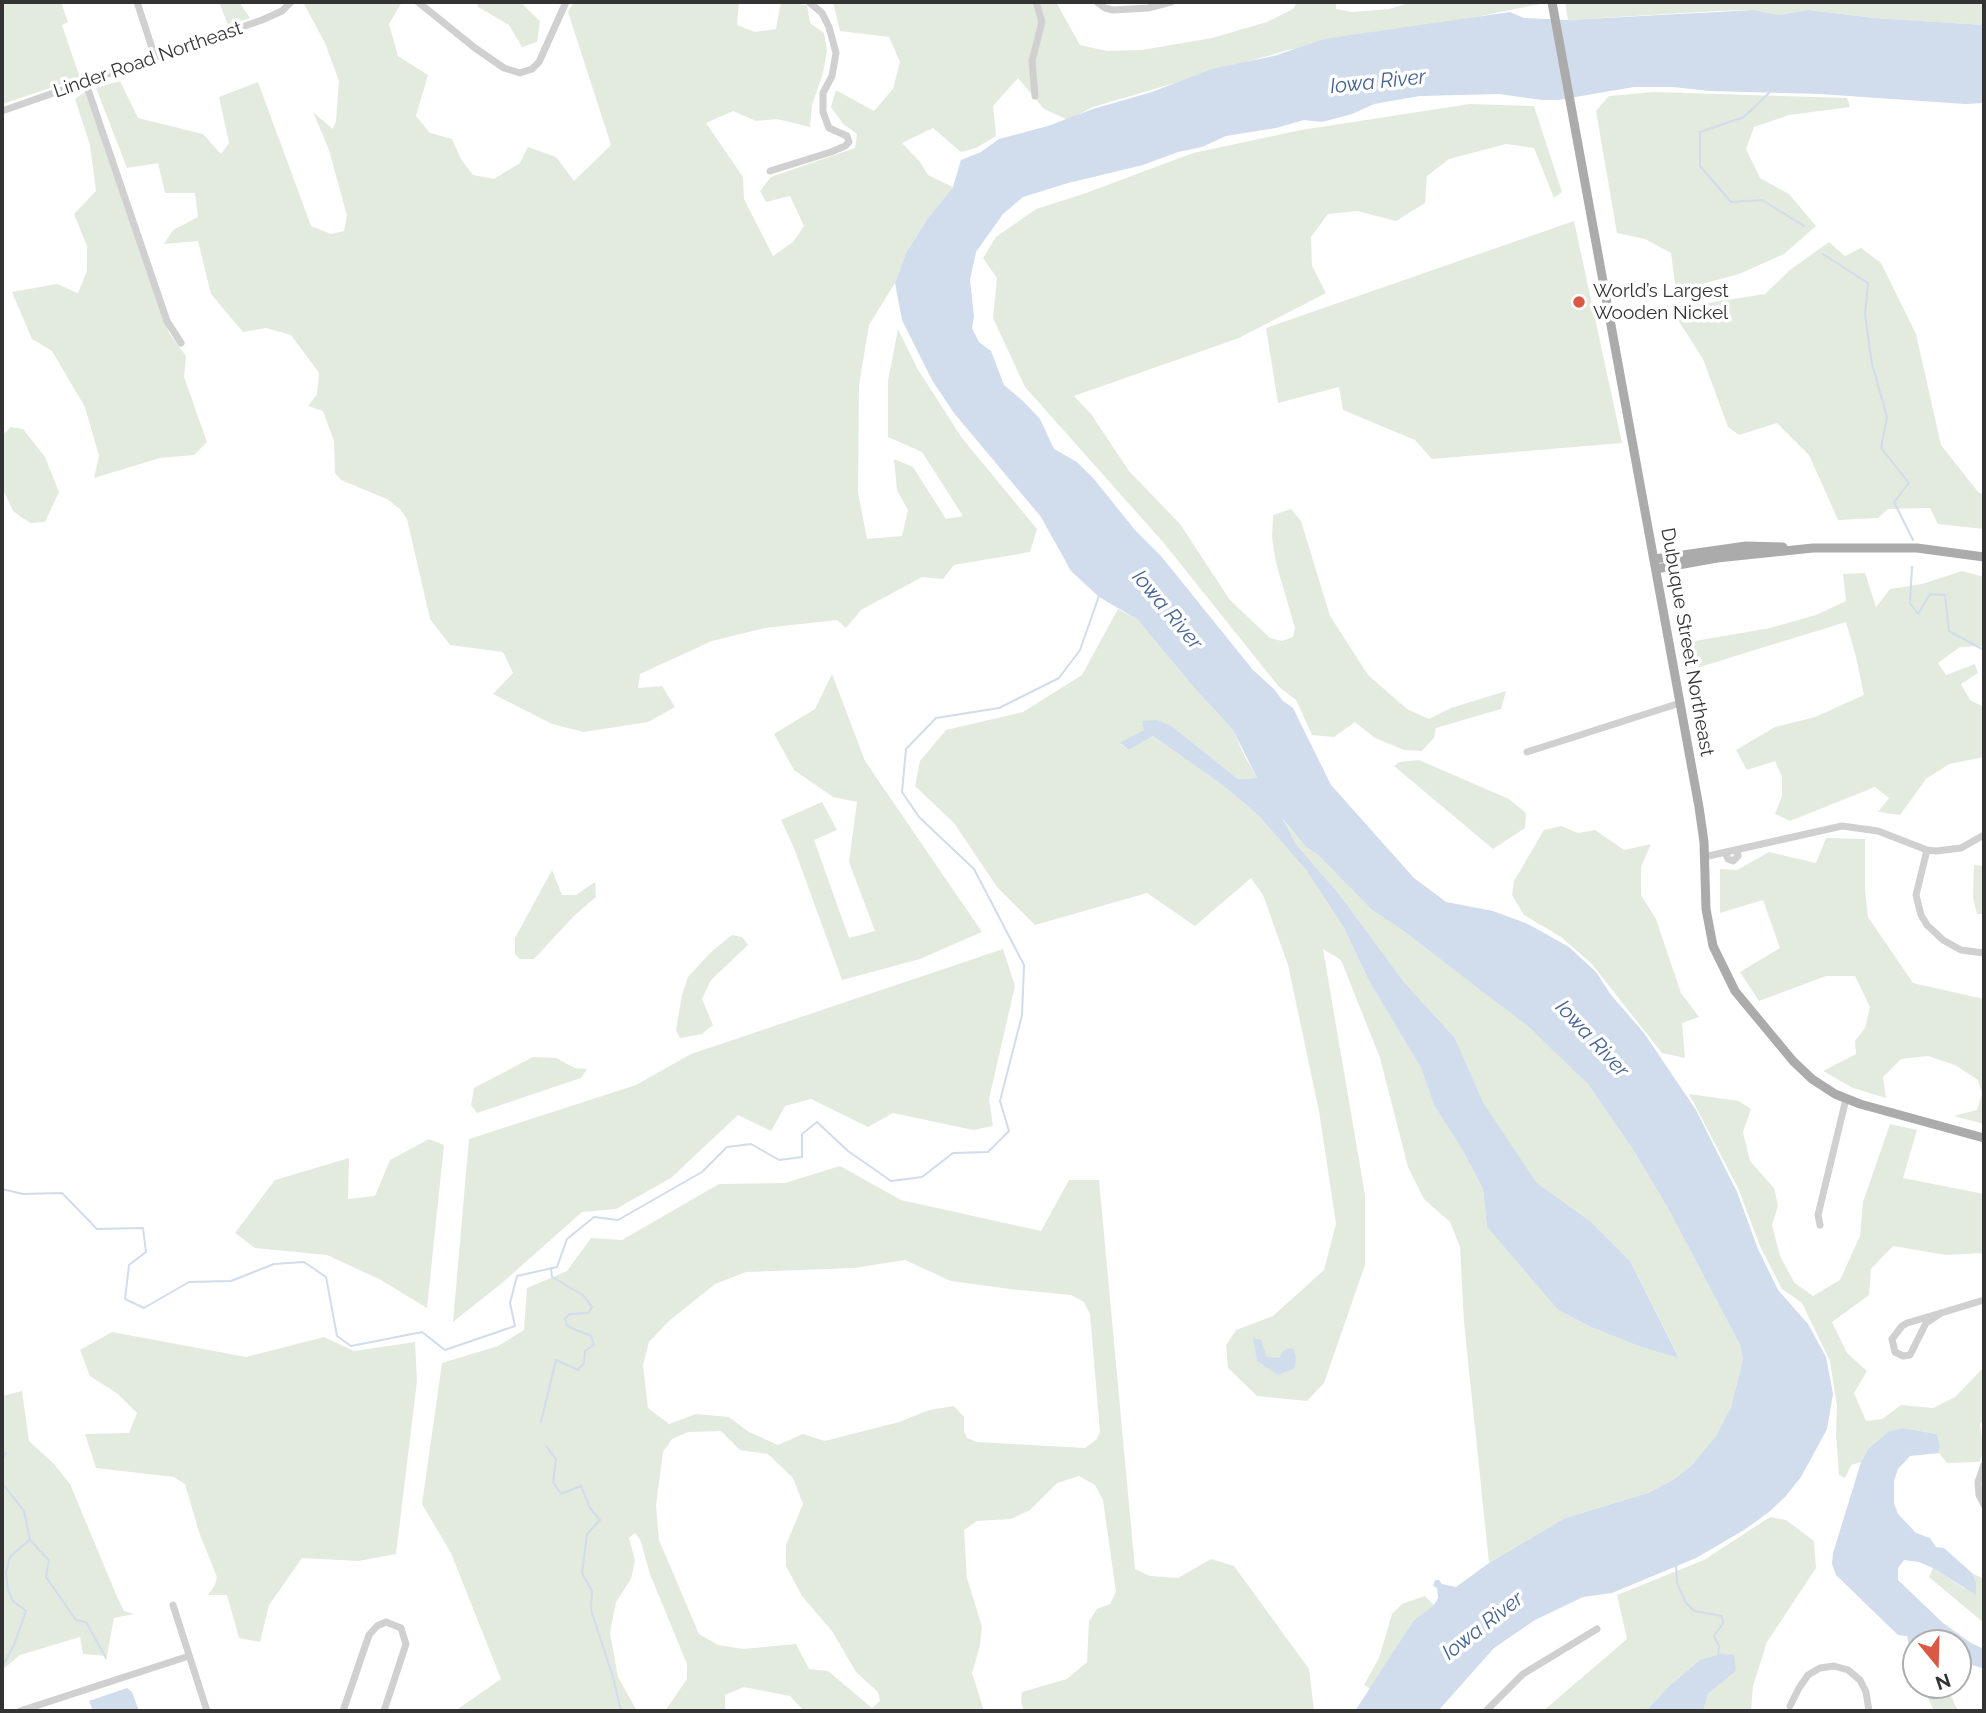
<!DOCTYPE html>
<html>
<head>
<meta charset="utf-8">
<style>
  body { margin:0 }
  #map { position:relative; width:1986px; height:1713px; overflow:hidden; background:#fff; font-family:Raleway,sans-serif }
  canvas { display:block }
  .frame { position:absolute; inset:0; border:4px solid #333; pointer-events:none }
  .north { position:absolute; left:1902px; top:1629px; width:70px; height:70px; box-sizing:border-box; background:#fff; border:2px solid #adadad; border-radius:50%; rotate:161deg; font-size:19px; font-weight:700; line-height:28px; text-align:center; color:#333 }
  .north::after { content:''; display:block; margin:auto; width:24px; height:32px; background:#da5844; clip-path:polygon(50% 0,100% 100%,50% 72%,0 100%) }
</style>
</head>
<body>
<div id="map">
<canvas width="1986" height="1713"></canvas>
<div class="frame"></div>
<div class="north">N</div>
</div>
<script>
const ctx = document.querySelector('canvas').getContext('2d');
ctx.lineJoin = 'round';
function fillPath(path, color) { ctx.fillStyle = color; ctx.fill(path, 'evenodd'); }
const shape = rows => new Path2D(rows.map(r => 'M' + r).join(''));
function trace(path, color, width, dash) { ctx.strokeStyle = color; ctx.lineWidth = width; ctx.lineCap = dash ? 'butt' : 'round'; ctx.setLineDash(dash || []); ctx.stroke(path); }
function drawText(font, color, halo, rows, align = 'center') {
  ctx.font = font + ' Raleway,sans-serif'; ctx.lineWidth = 7; ctx.setLineDash([]); ctx.textBaseline = 'middle'; ctx.strokeStyle = halo; ctx.fillStyle = color; for (const [text, x, y, turn = 0] of rows) {
    ctx.save(); ctx.translate(x, y); ctx.rotate((+turn || 0) * Math.PI / 180); ctx.textAlign = isNaN(turn) ? turn : align; if (halo) ctx.strokeText(text, 0, 0); ctx.fillText(text, 0, 0); ctx.restore();
  }
}
fillPath(shape([
  [2,2,61,2,68,22,62,25,80,78,2,104],
  [219,2,239,2,250,18,228,25],
  [303,2,402,2,389,24,398,56,428,75,416,116,430,133,452,139,461,159,473,175,494,179,520,163,528,147,556,157,574,181,611,145,568,12,574,2,739,2,737,25,755,32,776,29,781,2,807,5,810,23,824,33,827,51,823,73,812,105,810,127,777,119,756,121,733,111,706,123,743,177,744,199,773,256,793,242,804,226,790,196,766,202,760,191,771,177,855,148,857,134,843,124,831,107,836,90,874,111,893,89,900,62,889,37,840,31,833,2,1056,2,1080,45,1107,51,1142,50,1212,38,1267,22,1293,9,1297,2,1336,2,1336,9,1352,12,1389,9,1412,2,1540,2,1540,4,1431,26,1288,50,1093,107,1068,120,1044,109,1018,78,993,106,996,136,976,148,961,152,933,128,902,143,920,162,928,175,953,187,928,218,906,253,895,283,869,325,859,385,858,492,867,539,902,536,908,510,897,490,894,459,913,467,946,519,963,516,922,452,888,437,888,381,898,329,917,368,962,438,1037,529,1030,552,954,565,943,579,922,577,861,610,846,628,837,620,765,628,712,641,640,674,638,688,662,686,675,707,648,722,584,732,552,724,493,694,513,673,503,652,450,645,430,619,407,519,400,509,387,499,341,480,335,473,334,441,323,411,308,406,317,394,319,373,291,335,266,328,243,332,211,294,198,241,164,244,173,230,198,217,195,193,165,193,158,163,127,168,96,88,120,81,138,118,203,134,221,154,229,143,219,97,258,82,311,226,331,234,344,231,347,216,329,150,313,112,333,129,336,121,339,81,325,43],
  [477,2,520,2,540,21,537,42,522,47,509,25,478,7],
  [1565,2,1984,2,1984,25,1876,18,1808,10,1779,15,1754,10,1718,11,1568,20],
  [85,92,169,333,186,356,184,377,207,442,194,455,160,458,94,478,99,456,85,407,52,351,32,339,12,292,57,284,78,293,87,271,87,246,74,214,96,191,90,145,75,99],
  [1654,92,1847,98,1850,107,1789,115,1754,127,1746,149,1760,178,1789,194,1816,226,1784,254,1739,274,1676,291,1671,253,1645,239,1617,233,1596,111,1609,96],
  [1470,104,1534,106,1562,192,1554,198,1534,148,1506,144,1449,159,1427,176,1425,203,1396,221,1357,211,1328,214,1311,237,1312,266,1326,293,1239,338,1074,396,1091,414,1129,471,1180,524,1230,600,1270,638,1282,641,1293,637,1295,628,1276,563,1272,537,1273,515,1291,509,1301,521,1330,616,1368,675,1407,709,1429,719,1451,708,1506,691,1501,709,1436,728,1434,738,1422,751,1404,750,1375,738,1355,722,1334,737,1312,735,1296,700,1279,687,1163,542,1025,387,993,318,997,278,983,258,996,237,1036,209,1086,193,1193,153,1301,130],
  [1574,221,1622,443,1432,459,1415,440,1343,410,1339,387,1278,403,1266,328],
  [1829,242,1845,256,1861,248,1881,263,1916,334,1941,445,1979,493,1984,494,1984,529,1938,524,1930,508,1888,509,1878,518,1838,520,1809,455,1777,423,1739,435,1728,427,1703,359,1678,320,1695,305,1765,294,1790,270],
  [11,427,23,429,45,457,59,492,45,522,31,523,21,517,13,511,2,487,2,435],
  [1962,571,1984,577,1984,647,1983,646,1960,647,1938,663,1946,675,1975,664,1978,673,1961,684,1970,700,1984,707,1984,757,1949,764,1926,779,1900,815,1878,812,1889,798,1875,787,1790,821,1775,814,1782,796,1782,777,1775,761,1747,770,1736,750,1775,727,1815,717,1864,695,1856,657,1846,622,1690,670,1695,641,1770,628,1816,615,1846,601,1843,574,1865,573,1876,607,1890,589,1922,584],
  [1118,609,1137,619,1196,690,1233,730,1244,755,1257,778,1238,779,1173,727,1142,722,1145,730,1120,744,1129,750,1153,736,1225,787,1260,817,1306,870,1344,928,1369,981,1421,1068,1434,1105,1463,1151,1483,1189,1487,1227,1558,1310,1591,1327,1641,1347,1679,1357,1630,1261,1590,1221,1537,1183,1483,1102,1455,1038,1404,982,1339,894,1295,843,1278,814,1306,847,1316,853,1372,910,1405,932,1463,976,1530,1028,1564,1059,1588,1084,1632,1148,1669,1210,1740,1345,1743,1360,1731,1407,1716,1436,1691,1466,1673,1480,1648,1493,1565,1518,1489,1563,1464,1322,1460,1247,1450,1222,1424,1199,1408,1167,1380,1058,1341,960,1323,949,1365,1195,1365,1265,1324,1383,1307,1401,1257,1396,1228,1368,1226,1345,1236,1330,1273,1316,1324,1270,1336,1224,1319,1111,1288,965,1263,895,1251,878,1195,926,1147,893,1035,925,997,887,954,823,915,786,920,761,946,730,1023,712,1082,675],
  [832,674,865,761,982,932,920,959,842,980,794,848,781,820,822,802,837,830,814,840,849,938,875,931,849,862,857,802,833,797,794,770,774,734,815,709],
  [1419,760,1509,799,1526,813,1525,828,1493,849,1394,766,1399,762],
  [1561,826,1578,833,1595,830,1624,850,1651,844,1641,867,1641,895,1656,919,1681,993,1699,1017,1682,1023,1685,1058,1662,1053,1591,963,1561,937,1524,915,1512,895,1514,881,1544,830],
  [1826,838,1865,839,1865,889,1868,917,1913,983,1984,999,1984,1124,1954,1116,1977,1110,1982,1094,1978,1080,1955,1065,1928,1056,1901,1059,1883,1077,1886,1098,1853,1088,1823,1071,1856,1054,1855,1041,1865,1028,1870,1007,1855,976,1826,976,1759,1001,1740,972,1780,948,1763,900,1720,913,1720,869,1737,870,1769,852,1816,863],
  [1974,865,1984,866,1984,914,1977,914,1973,897],
  [552,870,562,895,576,895,595,882,596,897,574,916,534,959,520,959,515,954,515,938],
  [732,935,742,937,748,945,711,980,702,999,713,1025,702,1034,680,1038,676,1030,682,995,688,977,711,952],
  [1003,949,1015,986,989,1099,993,1126,973,1130,893,1113,868,1127,811,1099,785,1106,771,1131,738,1115,671,1178,616,1209,582,1212,502,1283,453,1322,469,1139,636,1085,691,1054],
  [533,1057,556,1058,575,1068,587,1069,581,1078,477,1113,471,1105,474,1088],
  [1689,1094,1739,1101,1751,1109,1743,1132,1750,1161,1774,1188,1778,1206,1772,1225,1780,1256,1794,1282,1813,1296,1840,1280,1860,1236,1863,1202,1890,1124,1917,1130,1903,1178,1984,1194,1984,1253,1946,1255,1893,1246,1871,1269,1869,1295,1832,1322,1847,1353,1867,1371,1854,1393,1866,1421,1882,1419,1901,1405,1933,1408,1955,1397,1984,1367,1984,1419,1980,1424,1984,1452,1979,1462,1947,1463,1939,1453,1940,1445,1937,1434,1903,1428,1889,1431,1869,1448,1861,1462,1851,1465,1845,1478,1839,1475,1836,1434,1837,1406,1830,1361,1802,1303,1782,1289,1760,1246,1738,1188],
  [429,1139,444,1145,427,1308,381,1280,327,1255,255,1248,235,1233,275,1180,349,1158,348,1199,375,1196,390,1160],
  [840,1166,901,1200,1041,1231,1069,1180,1099,1180,1135,1569,1150,1576,1178,1578,1211,1559,1234,1566,1309,1669,1314,1711,1024,1711,1021,1702,1022,1692,1067,1679,1087,1662,1089,1621,1097,1609,1110,1604,1116,1592,1103,1500,1095,1485,1079,1476,1057,1483,1030,1510,1011,1519,977,1521,964,1530,967,1578,982,1627,980,1646,972,1673,984,1711,804,1711,790,1696,744,1687,725,1695,725,1711,665,1711,687,1679,687,1664,650,1574,640,1539,635,1533,629,1538,635,1560,631,1579,616,1602,610,1633,618,1677,637,1711,455,1711,501,1679,451,1553,422,1504,442,1363,498,1346,524,1330,527,1288,567,1271,591,1238,622,1240,719,1184,785,1183],
  [905,1260,951,1281,1010,1289,1071,1295,1084,1302,1090,1314,1100,1432,1097,1439,1085,1448,977,1442,967,1438,964,1431,964,1417,954,1406,929,1410,899,1422,825,1441,803,1434,778,1445,749,1432,729,1417,696,1414,669,1424,648,1408,643,1365,649,1342,669,1321,715,1284,746,1272,854,1268],
  [721,1431,740,1450,768,1454,793,1478,803,1504,786,1545,786,1566,802,1596,832,1631,856,1672,878,1692,880,1701,872,1708,828,1671,809,1669,796,1644,743,1649,718,1645,699,1634,659,1540,656,1505,663,1452,672,1439,688,1432],
  [112,1332,246,1357,324,1337,354,1351,415,1342,417,1381,396,1554,359,1561,302,1558,269,1605,260,1642,239,1638,227,1595,208,1595,215,1585,217,1577,199,1532,185,1484,174,1477,96,1468,85,1434,129,1433,137,1413,118,1394,90,1376,80,1350],
  [22,1391,29,1441,54,1464,70,1484,118,1599,124,1611,134,1614,114,1618,107,1656,83,1654,80,1637,20,1655,2,1670,2,1396],
  [1770,1517,1786,1520,1814,1541,1816,1568,1767,1642,1753,1686,1751,1711,1703,1711,1708,1694,1736,1671,1700,1660,1669,1686,1646,1711,1543,1711,1627,1639,1617,1595,1704,1560],
  [1933,1568,1964,1588,1976,1582,1972,1573,1984,1579,1984,1623,1929,1577],
  [1425,1596,1434,1605,1414,1620,1371,1689,1364,1685,1379,1658,1392,1614,1402,1604],
  [1922,1685,1946,1685,1958,1711,1934,1711]
]), '#e3ebdf');
fillPath(shape([
  [1754,10,1779,15,1808,10,1876,18,1984,25,1984,103,1965,104,1820,94,1710,91,1673,87,1634,87,1558,100,1542,100,1499,94,1420,96,1374,104,1352,114,1322,122,1304,120,1276,128,1226,136,1202,147,1178,152,1143,165,1068,183,1023,197,1003,214,976,252,970,280,974,316,972,328,979,342,991,351,1004,385,1024,402,1040,419,1054,449,1077,462,1094,479,1135,530,1161,556,1253,670,1274,689,1282,700,1293,708,1331,785,1414,878,1446,902,1493,911,1528,924,1569,947,1596,972,1611,995,1644,1033,1696,1110,1737,1192,1758,1249,1778,1290,1808,1324,1826,1357,1833,1394,1827,1429,1801,1477,1785,1497,1769,1512,1744,1530,1696,1558,1612,1593,1583,1597,1535,1620,1494,1648,1438,1711,1355,1711,1414,1620,1434,1605,1438,1598,1437,1588,1433,1586,1435,1580,1439,1580,1442,1584,1456,1587,1489,1563,1565,1518,1648,1493,1673,1480,1691,1466,1716,1436,1731,1407,1743,1360,1740,1345,1669,1210,1632,1148,1588,1084,1530,1028,1405,932,1372,910,1316,853,1306,847,1282,818,1295,843,1339,894,1404,982,1455,1038,1483,1102,1537,1183,1590,1221,1630,1261,1679,1358,1641,1347,1591,1327,1558,1310,1487,1227,1483,1189,1463,1151,1434,1105,1421,1068,1369,981,1344,928,1306,870,1260,817,1225,787,1153,736,1129,750,1120,743,1144,730,1142,721,1157,720,1173,727,1238,779,1257,778,1233,730,1196,690,1137,619,1099,597,1071,571,1041,517,954,413,932,380,902,320,895,283,906,253,928,218,953,187,961,160,981,152,999,139,1048,126,1093,109,1152,92,1212,69,1274,56,1324,39,1510,12,1524,18,1568,20],
  [1253,1338,1261,1340,1267,1357,1279,1358,1284,1350,1293,1348,1296,1357,1295,1368,1278,1375,1257,1361],
  [1903,1428,1937,1434,1940,1445,1939,1453,1910,1456,1898,1469,1894,1481,1894,1503,1898,1514,1916,1533,1930,1538,1936,1547,1944,1548,1972,1573,1976,1582,1976,1595,1933,1568,1919,1562,1904,1560,1898,1568,1898,1580,1943,1623,1971,1643,1984,1649,1984,1669,1958,1660,1958,1643,1916,1643,1915,1670,1907,1636,1898,1635,1836,1575,1832,1564,1833,1553,1861,1462,1869,1448,1889,1431],
  [1721,1654,1734,1655,1736,1671,1708,1694,1703,1711,1646,1711,1669,1686,1700,1660],
  [127,1688,132,1692,139,1711,93,1711,89,1701]
]), '#d1dcec');
trace(shape([
  [1770,92,1744,117,1700,132,1700,166,1731,202,1762,200,1804,226],
  [1823,254,1868,283,1865,315,1872,364,1887,417,1881,448,1909,483,1894,502,1913,540],
  [1912,567,1910,603,1918,614,1930,594,1945,595,1949,631,1984,650],
  [2,1189,23,1194,62,1193,97,1229,143,1228,146,1252,129,1265,125,1299,144,1308,189,1282,231,1281,274,1264,304,1262,326,1277,337,1336,351,1346,422,1332,445,1350,515,1326,510,1303,517,1276,557,1267,567,1239,594,1217,618,1220,702,1172,727,1147,751,1144,779,1160,802,1157,802,1134,817,1122,848,1151,891,1181,922,1177,953,1153,988,1152,1009,1131,1000,1101,1022,1015,1024,965,974,869,919,817,902,792,906,749,936,718,999,708,1059,678,1080,650,1099,596],
  [541,1422,556,1360,578,1370,584,1363,585,1351,594,1345,591,1336,567,1326,565,1318,570,1314,588,1313,592,1307,583,1295,552,1277,551,1268],
  [546,1446,556,1459,553,1482,561,1494,581,1486,590,1508,600,1520,587,1534,582,1573,592,1591,591,1610,613,1677,621,1711],
  [2,1451,6,1454,2,1459],
  [2,1483,24,1511,30,1540,49,1560,46,1577,76,1620,86,1622,106,1658],
  [1676,1566,1677,1583,1686,1603,1694,1611,1722,1616,1723,1623,1714,1636,1719,1646,1718,1657],
  [2,1667,14,1645,26,1611,13,1601,8,1590,6,1572,10,1557,29,1540]
]), '#d1dcec', 2);
trace(shape([
  [137,2,155,57],
  [418,2,475,48,504,68,520,73,532,69,539,62,566,2],
  [1097,2,1105,8,1113,10,1148,8,1171,2],
  [85,81,167,321,181,343],
  [1035,96,1032,61,1042,22,1036,2],
  [2,111,262,20,282,11,291,2],
  [770,171,831,152,845,146,849,142,847,136,829,128,823,112,823,93,832,76,836,53,829,27,822,13,809,2],
  [1527,752,1680,703],
  [1927,850,1916,895,1921,915,1927,925,1943,940,1961,950,1984,953],
  [1726,854,1728,859,1733,861,1738,856,1737,851],
  [1704,857,1842,826,1878,831,1927,850,1936,851,1961,848,1984,835],
  [1820,1225,1818,1215,1846,1099],
  [1941,1313,1926,1323,1910,1355,1903,1356,1895,1352,1892,1339,1902,1326,1907,1323,1941,1313,1984,1300],
  [1984,1465,1978,1482,1979,1495,1984,1505],
  [173,1605,207,1711],
  [1790,1706,1799,1688,1808,1675,1820,1668,1834,1666,1848,1670,1860,1680,1866,1692,1869,1711],
  [20,1711,189,1656],
  [343,1711,369,1635,377,1626,386,1622,401,1628,406,1644,384,1711],
  [1486,1711,1523,1674,1597,1629]
]), '#d0d0d0', 7);
trace(shape([
  [1552,2,1699,807,1704,842,1706,909,1713,946,1735,991,1793,1061,1812,1079,1835,1094,1860,1104,1984,1138],
  [1655,559,1746,546,1783,547],
  [1656,569,1717,558,1813,548,1917,548,1984,557]
]), '#ababab', 9);
for (const [x, y, r, color] of [
  [1579,302,7,"#da5844"]
]) { const dot = new Path2D(); dot.arc(x, y, r, 0, 2 * Math.PI); ctx.fillStyle = color; ctx.fill(dot); trace(dot, '#fff', 2.5); }
drawText('19px', '#333', '#fff', [
  ["Linder Road Northeast",148,60,-19],
  ["Dubuque Street Northeast",1687,642,80]
]);
drawText('19px', '#333', '#fff', [
  ["World’s Largest",1593,291],
  ["Wooden Nickel",1593,313]
], 'left');
drawText('italic 21px', '#456491', '#fff', [
  ["Iowa River",1378,82,-6],
  ["Iowa River",1167,610,50],
  ["Iowa River",1592,1039,47],
  ["Iowa River",1483,1626,-38]
]);
</script>
</body>
</html>
